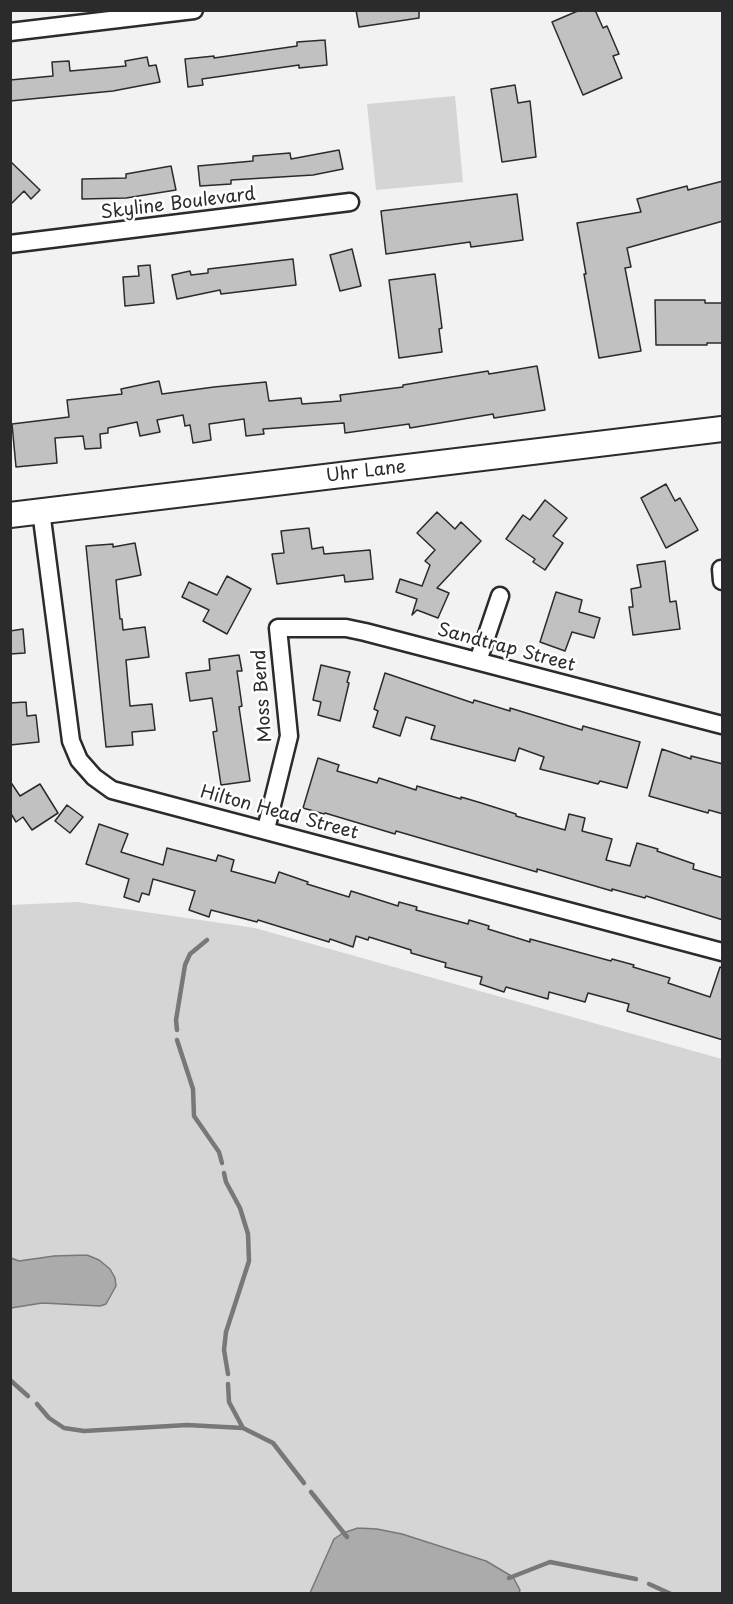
<!DOCTYPE html>
<html>
<head>
<meta charset="utf-8">
<style>
  body { margin:0 }
  #map { position:relative; width:733px; height:1604px; overflow:hidden; background:#f2f2f2; font-family:"Playpen Sans",sans-serif }
  canvas { display:block }
  .frame { position:absolute; inset:0; border:12px solid #2b2b2b; pointer-events:none }
</style>
</head>
<body>
<div id="map">
<canvas width="733" height="1604"></canvas>
<div class="frame"></div>
</div>
<script>
const ctx = document.querySelector('canvas').getContext('2d');
ctx.lineJoin = 'round';
function fillPath(path, color) { ctx.fillStyle = color; ctx.fill(path, 'evenodd'); }
const shape = rows => new Path2D(rows.map(r => 'M' + r).join(''));
function trace(path, color, width, dash) { ctx.strokeStyle = color; ctx.lineWidth = width; ctx.lineCap = dash ? 'butt' : 'round'; ctx.setLineDash(dash || []); ctx.stroke(path); }
function drawText(font, color, halo, rows, align = 'center') {
  ctx.font = font + ' "Playpen Sans",sans-serif'; ctx.lineWidth = 5; ctx.setLineDash([]); ctx.textBaseline = 'middle'; ctx.strokeStyle = halo; ctx.fillStyle = color; for (const [text, x, y, turn = 0] of rows) {
    ctx.save(); ctx.translate(x, y); ctx.rotate((+turn || 0) * Math.PI / 180); ctx.textAlign = isNaN(turn) ? turn : align; if (halo) ctx.strokeText(text, 0, 0); ctx.fillText(text, 0, 0); ctx.restore();
  }
}
fillPath(shape([
  [455,96,463,182,376,190,367,104],
  [77,902,255,928,722,1059,722,1593,11,1593,10,905]
]), '#d5d5d5');
const water = shape([
  [87,1255,99,1260,110,1269,115,1278,116,1286,106,1304,100,1306,42,1303,11,1308,11,1258,19,1261,54,1256,87,1255],
  [358,1528,377,1529,402,1534,486,1561,513,1577,520,1590,519,1593,310,1593,334,1539,343,1533,358,1528]
]);
fillPath(water, '#ababab');
trace(water, '#787878', 1.5);
trace(shape([
  [177,1030,176,1020,185,965,190,954,207,940],
  [177,1040,193,1089,194,1116,219,1152,222,1163],
  [224,1173,226,1182,240,1208,248,1234,249,1261,226,1332,224,1350,228,1374],
  [10,1380,28,1396],
  [228,1384,229,1402,243,1428],
  [37,1404,49,1418,64,1428,84,1431,187,1425,243,1428,273,1443,304,1483],
  [311,1492,347,1537],
  [509,1578,550,1562,636,1579],
  [649,1584,671,1594]
]), '#787878', 4.5);
const building = shape([
  [356,10,419,10,419,18,359,27,356,10],
  [580,10,595,10,603,28,607,26,619,54,613,56,622,78,583,95,552,22,580,10],
  [325,40,327,65,299,68,299,65,216,77,202,79,203,85,188,87,185,59,214,56,214,58,297,46,297,42,325,40],
  [147,57,149,66,156,65,160,82,113,91,10,101,10,80,53,76,52,62,69,61,70,71,126,66,125,61,147,57],
  [515,85,518,103,530,101,536,157,502,162,491,89,515,85],
  [339,150,343,169,313,175,231,180,231,184,200,186,198,166,253,161,253,156,290,153,291,159,339,150],
  [10,161,40,190,31,199,24,191,10,205,10,161],
  [171,166,176,190,126,198,82,199,82,179,126,178,126,174,171,166],
  [723,181,723,221,627,248,631,267,625,268,641,351,599,358,584,274,586,274,577,223,641,212,637,199,687,186,688,190,723,181],
  [517,194,523,240,471,247,470,242,386,254,381,211,517,194],
  [352,249,361,286,340,291,330,255,352,249],
  [293,259,296,285,221,294,220,290,177,299,172,275,190,271,191,275,208,273,208,269,293,259],
  [150,265,154,303,125,306,123,277,139,276,138,266,150,265],
  [435,274,442,328,439,329,442,352,399,358,389,280,435,274],
  [655,300,705,300,705,303,723,303,723,343,707,343,707,345,656,345,655,300],
  [537,366,545,410,494,418,493,414,410,428,409,424,345,433,344,423,263,429,264,434,246,436,244,419,209,424,211,440,193,443,190,425,185,426,183,415,157,420,160,432,140,436,137,422,108,428,108,433,100,434,101,448,85,449,83,436,55,438,57,463,16,467,12,424,69,417,67,400,122,394,121,389,159,381,162,394,214,387,266,382,269,401,301,398,302,404,341,401,340,395,403,387,403,385,488,371,489,374,537,366],
  [666,484,675,501,680,498,698,530,666,548,641,498,666,484],
  [545,500,567,518,553,536,563,543,545,570,533,562,535,559,506,539,523,515,530,520,545,500],
  [437,512,455,529,461,522,481,541,437,588,449,593,438,618,417,610,412,615,417,599,396,592,400,579,422,586,430,565,425,561,435,550,417,533,437,512],
  [309,528,312,549,323,547,324,554,370,550,373,579,345,582,344,575,277,584,272,554,284,553,281,531,309,528],
  [135,543,141,575,116,580,120,619,122,619,123,630,145,627,149,657,126,660,130,706,152,704,155,730,132,732,133,745,106,747,86,546,113,544,113,547,135,543],
  [665,561,670,602,676,601,680,629,633,635,629,607,633,607,631,589,641,587,637,565,665,561],
  [227,576,251,589,227,634,203,621,209,610,182,597,189,582,217,595,227,576],
  [556,592,582,600,579,612,600,618,594,638,572,632,565,651,540,642,556,592],
  [23,629,25,653,10,654,10,631,23,629],
  [239,655,242,671,237,671,242,706,239,707,250,781,221,785,213,732,217,731,212,698,190,701,186,673,210,670,209,659,239,655],
  [321,665,350,672,347,682,349,683,340,721,318,715,321,702,313,700,321,665],
  [385,673,473,703,474,700,510,711,510,708,582,730,583,726,640,742,627,788,600,781,598,784,540,769,544,757,519,748,515,761,431,739,435,726,406,717,400,736,373,727,378,711,374,709,385,673],
  [26,702,27,716,36,715,39,742,10,745,10,703,26,702],
  [662,749,691,759,691,756,723,764,723,814,709,810,708,813,649,796,662,749],
  [318,758,339,765,337,771,377,783,379,778,416,790,417,786,461,799,461,797,478,802,516,814,516,816,565,830,569,814,585,818,582,831,612,839,606,860,630,866,637,843,658,849,657,851,694,864,693,869,723,878,723,920,646,896,645,898,612,889,612,891,537,869,537,872,396,831,395,834,325,813,324,814,303,808,318,758],
  [10,781,20,796,40,784,58,813,32,830,23,817,16,822,10,812,10,781],
  [67,805,83,817,70,833,55,821,67,805],
  [99,824,128,834,121,852,163,865,167,848,216,861,218,855,234,860,231,871,275,883,279,872,308,882,307,884,349,897,351,891,398,906,399,902,417,907,416,910,468,924,469,920,489,926,488,929,530,942,530,939,611,961,612,959,634,965,633,967,670,978,668,983,710,997,720,967,723,968,723,1040,627,1011,629,1004,588,993,585,1002,549,992,548,999,506,987,504,992,480,984,482,977,445,967,446,963,411,953,411,950,369,937,368,940,356,936,353,947,330,939,329,942,258,920,257,922,211,910,209,917,189,910,195,891,153,879,149,895,142,893,139,902,124,897,129,879,86,864,99,824]
]);
fillPath(building, '#c1c1c1');
trace(building, '#2b2b2b', 1.5);
const street = shape([
  [10,32,194,10],
  [10,244,350,202],
  [41,511,71,741,79,760,94,777,112,790,722,952],
  [721,569,722,581],
  [478,661,500,596],
  [266,829,289,736,278,628,346,628,365,632,722,725]
]);
const secondary = shape([
  [10,515,722,429]
]);
trace(street, '#2b2b2b', 21);
trace(secondary, '#2b2b2b', 28);
trace(street, '#fff', 16);
trace(secondary, '#fff', 24);
drawText('18px', '#2b2b2b', '#fff', [
  ["Skyline Boulevard",178,204,-7],
  ["Uhr Lane",366,472,-7],
  ["Sandtrap Street",506,648,15],
  ["Moss Bend",263,696,-94],
  ["Hilton Head Street",279,813,15]
]);
</script>
</body>
</html>
